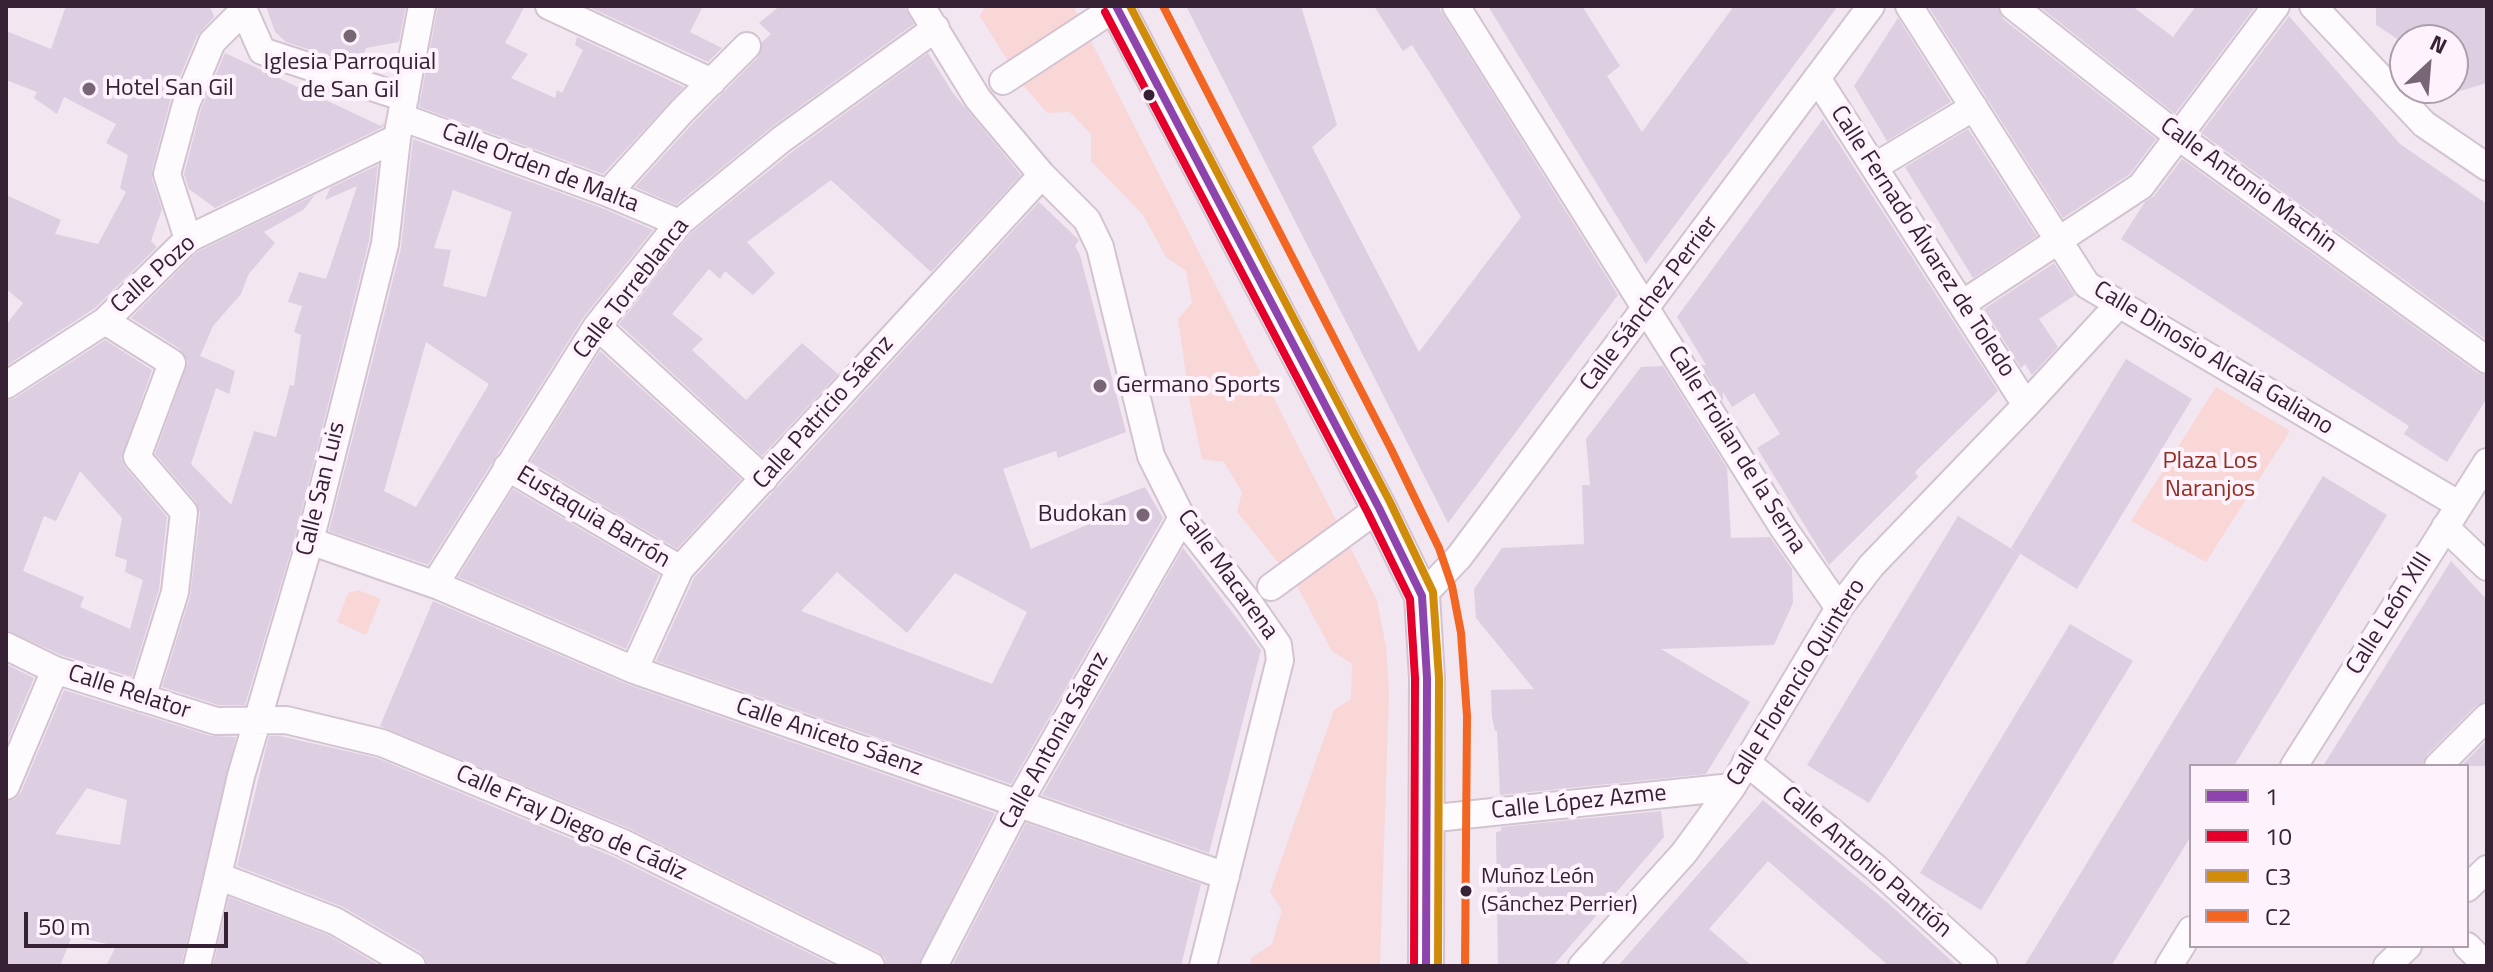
<!DOCTYPE html>
<html>
<head>
<meta charset="utf-8">
<style>
  body { margin:0 }
  #map { position:relative; width:2493px; height:972px; overflow:hidden; background:#f2e6f1; font-family:"Titillium Web",sans-serif }
  canvas { display:block }
  .frame { position:absolute; inset:0; border:8px solid #372135; pointer-events:none }
  .legend { position:absolute; left:2189px; top:764px; width:280px; height:184px; box-sizing:border-box; background:#fef2fc; border:2px solid #ae9eac; margin:0; padding:10px 14px; list-style:none; font-size:24px; color:#372135 }
  .legend li { display:flex; align-items:center; gap:16px; height:40px }
  .legend b { width:40px; border:2px solid #ae9eac }
  .north { position:absolute; left:2389px; top:24px; width:80px; height:80px; box-sizing:border-box; background:#fef2fc; border:2px solid #ae9eac; border-radius:50%; rotate:26deg; font-size:22px; font-weight:700; line-height:32px; text-align:center; color:#372135 }
  .north::after { content:''; display:block; margin:auto; width:28px; height:36px; background:#786677; clip-path:polygon(50% 0,100% 100%,50% 72%,0 100%) }
  .scale { position:absolute; left:24px; top:912px; width:204px; height:36px; box-sizing:border-box; border:4px solid #372135; border-top:0; padding-left:10px; font-size:24px; line-height:28px; white-space:nowrap; color:#372135; -webkit-text-stroke:6px #fef2fc; paint-order:stroke }
</style>
</head>
<body>
<div id="map">
<canvas width="2493" height="972"></canvas>
<div class="frame"></div>
<ul class="legend">
<li><b style="height:10px;background:#8e44ad"></b>1</li>
<li><b style="height:10px;background:#e4002b"></b>10</li>
<li><b style="height:10px;background:#d18b0b"></b>C3</li>
<li><b style="height:10px;background:#f26522"></b>C2</li>
</ul>
<div class="north">N</div>
<div class="scale">50 m</div>
</div>
<script>
const ctx = document.querySelector('canvas').getContext('2d');
ctx.lineJoin = 'round';
function fillPath(path, color) { ctx.fillStyle = color; ctx.fill(path, 'evenodd'); }
const shape = rows => new Path2D(rows.map(r => 'M' + r).join(''));
function trace(path, color, width, dash) { ctx.strokeStyle = color; ctx.lineWidth = width; ctx.lineCap = dash ? 'butt' : 'round'; ctx.setLineDash(dash || []); ctx.stroke(path); }
function drawText(font, color, halo, rows, align = 'center') {
  ctx.font = font + ' "Titillium Web",sans-serif'; ctx.lineWidth = 8; ctx.setLineDash([]); ctx.textBaseline = 'middle'; ctx.strokeStyle = halo; ctx.fillStyle = color; for (const [text, x, y, turn = 0] of rows) {
    ctx.save(); ctx.translate(x, y); ctx.rotate((+turn || 0) * Math.PI / 180); ctx.textAlign = isNaN(turn) ? turn : align; if (halo) ctx.strokeText(text, 0, 0); ctx.fillText(text, 0, 0); ctx.restore();
  }
}
fillPath(shape([
  [985,6,1073,6,1377,600,1386,647,1389,693,1380,966,1249,966,1252,957,1272,944,1282,910,1270,892,1334,710,1351,699,1352,664,1332,651,1296,584,1237,512,1242,492,1224,462,1202,459,1190,403,1178,319,1192,303,1186,271,1166,257,1143,215,1091,161,1091,134,1070,112,1047,113,1022,84,980,16],
  [2216,387,2290,431,2206,562,2131,521],
  [358,590,381,599,366,635,337,622,348,593]
]), '#f9d7d7');
fillPath(shape([
  [66,6,210,6,214,17,197,36,171,98,152,170,152,179,162,209,151,241,157,247,95,308,6,366,6,325,23,303,6,289,6,195,61,220,55,234,98,244,126,192,120,188,128,155,106,143,116,124,64,97,57,114,34,98,37,92,6,80,6,31,51,49],
  [266,6,406,6,399,42,366,48,360,66,286,42,275,32],
  [438,6,525,6,505,43,528,54,511,78,555,98,557,90,562,93,583,50,575,45,577,37,684,87,603,174,419,107],
  [703,6,690,32,722,48,708,62,589,7],
  [780,6,904,6,914,24,773,126,676,205,635,187,694,122,758,57,762,42,771,34,759,23],
  [1186,6,1301,6,1337,125,1312,147,1419,352,1521,217,1412,45,1403,51,1374,6,1438,6,1618,295,1448,523],
  [1488,6,1582,6,1620,66,1607,76,1642,132,1734,6,1838,6,1646,264],
  [1928,6,1997,6,2003,19,2156,139,2130,174,2063,218],
  [2039,6,2132,6,2173,37,2196,6,2256,6,2175,114],
  [2376,6,2487,6,2487,83,2453,93,2453,40,2399,40,2376,25],
  [2289,16,2400,144,2487,204,2487,340,2201,133],
  [1898,18,1951,102,1887,141,1854,86],
  [225,53,381,126,384,122,383,127,215,208,189,189,184,174,201,109],
  [928,53,953,93,1021,175,931,272,831,180,747,242,775,273,753,295,725,271,720,279,709,269,672,314,703,339,692,350,746,400,802,343,838,374,762,456,619,324,690,234,792,152],
  [1823,119,1998,391,1915,472,1918,477,1829,565,1757,448,1780,434,1754,393,1732,407,1723,392,1723,402,1700,365,1706,365,1677,317],
  [1968,129,2037,236,1973,278,1905,167],
  [413,139,602,208,653,230,583,318,428,565,329,531,401,248],
  [453,190,512,212,486,297,443,286,451,250,434,248],
  [426,342,489,384,416,507,384,491],
  [2182,159,2478,373,2487,376,2487,398,2447,462,2404,434,2409,426,2121,239,2145,202,2154,196],
  [378,165,369,241,295,537,245,705,218,705,162,687,190,597,200,513,196,502,155,454,188,362,180,349,131,318,197,252,315,195,303,210,264,232,275,243,248,275,241,294,213,326,200,356,235,371,229,394,216,388,191,464,231,505,254,431,276,437,290,385,294,386,301,335,294,332,302,306,288,302,299,272,326,279,357,186,325,200,330,188],
  [1039,202,1079,240,1075,246,1080,255,1126,432,1058,458,1056,451,1003,469,1031,549,1089,524,1083,511,1145,487,1163,518,1011,784,656,661,694,578],
  [837,572,907,633,955,573,1027,612,992,684,801,611],
  [2054,263,2075,295,2039,319,2058,347,2032,375,2025,364,2021,368,1984,309],
  [105,340,152,370,121,459,125,467,167,517,159,589,132,677,61,655,6,630,6,401,15,398],
  [80,471,122,518,115,556,127,560,125,572,143,580,130,629,80,607,84,597,23,571,44,516,56,521],
  [600,351,741,479,677,549,530,462],
  [2126,359,2192,399,2077,589,2011,548],
  [1663,366,1727,468,1731,538,1770,537,1792,569,1793,603,1774,645,1661,649,1750,702,1706,774,1500,795,1497,731,1495,731,1492,717,1491,690,1534,689,1476,618,1474,589,1502,548,1584,544,1582,485,1590,485,1586,439,1641,367],
  [2323,476,2387,515,2234,766,2191,766,2191,836,2111,966,2024,966],
  [513,489,659,575,626,649,458,577],
  [1958,516,2020,554,1869,803,1807,765],
  [1183,548,1261,650,1209,853,1042,795],
  [2451,561,2487,600,2487,701,2476,706,2427,755,2422,766,2323,766],
  [433,601,629,685,995,813,918,966,887,966,885,958,878,952,628,828,380,726],
  [2070,624,2133,661,1981,910,1920,873],
  [6,664,34,678,6,745],
  [64,690,211,736,236,737,181,966,106,966,116,946,72,936,60,966,6,966,6,802,15,799,21,792],
  [87,788,127,800,120,845,55,834],
  [269,736,280,736,377,758,614,857,835,966,428,966,426,959,420,952,343,907,237,866],
  [2487,740,2487,766,2461,766],
  [1763,800,1888,903,1957,966,1889,966,1768,861,1709,929,1752,966,1618,966],
  [1661,811,1664,837,1553,966,1498,966,1496,832,1501,831,1501,827],
  [1026,823,1201,884,1181,966,952,966],
  [229,897,328,935,380,966,213,966]
]), '#ddcee1');
const minor = shape([
  [242,6,262,51,405,98],
  [549,6,712,82],
  [921,6,978,99,1042,175,1087,220,1100,247,1151,456,1182,518,1249,603,1278,645,1280,660,1203,966],
  [1456,6,1784,529,1839,608],
  [1909,6,2087,285,2458,504],
  [2013,6,2179,137,2487,360],
  [2313,6,2424,124,2487,167],
  [1817,78,2026,405],
  [1003,81,1116,7],
  [401,117,608,193,679,223],
  [1874,167,1974,107],
  [608,193,682,111,747,46],
  [188,239,167,174,186,104,212,42,244,10],
  [1962,304,2141,186,2276,6],
  [105,321,172,363,137,457,184,512,175,592,142,698],
  [597,326,764,479],
  [6,385,105,321,188,239,397,138],
  [507,467,680,569],
  [2445,527,2487,567],
  [310,541,439,586,634,670,1226,876],
  [435,584,597,326,679,223,782,139,936,28],
  [1271,587,1379,508],
  [1422,596,1459,557,1871,6],
  [6,646,55,670,216,721,286,720,382,743,621,842,871,966],
  [634,670,680,569,1042,175],
  [1746,762,1876,868,1984,966],
  [2294,766,2487,462],
  [2438,766,2487,717],
  [6,786,55,670],
  [1426,819,1732,787],
  [218,876,335,921,412,966],
  [2467,888,2487,869],
  [2467,946,2487,966],
  [197,966,241,776,310,541,385,244,397,138,422,6],
  [934,966,1018,804,1182,518],
  [1582,966,1684,853,1732,787,1839,608,1871,566,2026,405,2120,303],
  [2169,966,2191,930],
  [2387,966,2408,946]
]);
const major = shape([
  [1116,6,1379,508,1422,596,1427,678,1426,966]
]);
trace(minor, '#d3c3d1', 30);
trace(major, '#d3c3d1', 38);
trace(minor, '#fdfbfd', 26);
trace(major, '#fdfbfd', 34);
trace(shape([
  [1116,6,1379,508,1422,596,1427,678,1426,966]
]), '#8e44ad', 8);
trace(shape([
  [1105,12,1368,513,1410,599,1415,678,1414,966]
]), '#e4002b', 8);
trace(shape([
  [1130,6,1390,502,1433,592,1439,678,1438,966]
]), '#d18b0b', 8);
trace(shape([
  [1163,6,1391,449,1439,548,1452,586,1461,633,1467,716,1465,966]
]), '#f26522', 8);
for (const [x, y, r, color] of [
  [350,36,8,"#786677"],
  [89,89,8,"#786677"],
  [1149,95,7,"#372135"],
  [1100,386,8,"#786677"],
  [1143,515,8,"#786677"],
  [1466,891,7,"#372135"]
]) { const dot = new Path2D(); dot.arc(x, y, r, 0, 2 * Math.PI); ctx.fillStyle = color; ctx.fill(dot); trace(dot, '#fef2fc', 3); }
drawText('22px', '#372135', '#fef2fc', [
  ["Muñoz León",1481,878],
  ["(Sánchez Perrier)",1481,906]
], 'left');
drawText('24px', '#372135', '#fef2fc', [
  ["Iglesia Parroquial",350,63,"center"],
  ["de San Gil",350,91,"center"],
  ["Hotel San Gil",105,89],
  ["Germano Sports",1116,386],
  ["Budokan",1127,515,"right"]
], 'left');
drawText('24px', '#372135', '#fef2fc', [
  ["Calle Orden de Malta",540,169,21],
  ["Calle Antonio Machin",2248,186,36],
  ["Calle Fernado Álvarez de Toledo",1922,242,57],
  ["Calle Pozo",154,275,-42],
  ["Calle Torreblanca",632,289,-52],
  ["Calle Sánchez Perrier",1650,304,-53],
  ["Calle Dinosio Alcalá Galiano",2213,359,31],
  ["Calle Patricio Sáenz",824,413,-48],
  ["Calle Froilan de la Serna",1736,450,58],
  ["Calle San Luis",322,489,-76],
  ["Eustaquia Barrón",593,518,31],
  ["Calle Macarena",1227,575,54],
  ["Calle León XIII",2390,614,-58],
  ["Calle Florencio Quintero",1797,683,-58],
  ["Calle Relator",129,693,18],
  ["Calle Aniceto Sáenz",829,738,19],
  ["Calle Antonia Sáenz",1055,741,-61],
  ["Calle López Azme",1579,803,-6],
  ["Calle Fray Diego de Cádiz",571,824,24],
  ["Calle Antonio Pantión",1866,863,41]
]);
drawText('24px', '#932e21', '#fef2fc', [
  ["Plaza Los",2210,462],
  ["Naranjos",2210,490]
]);
</script>
</body>
</html>
